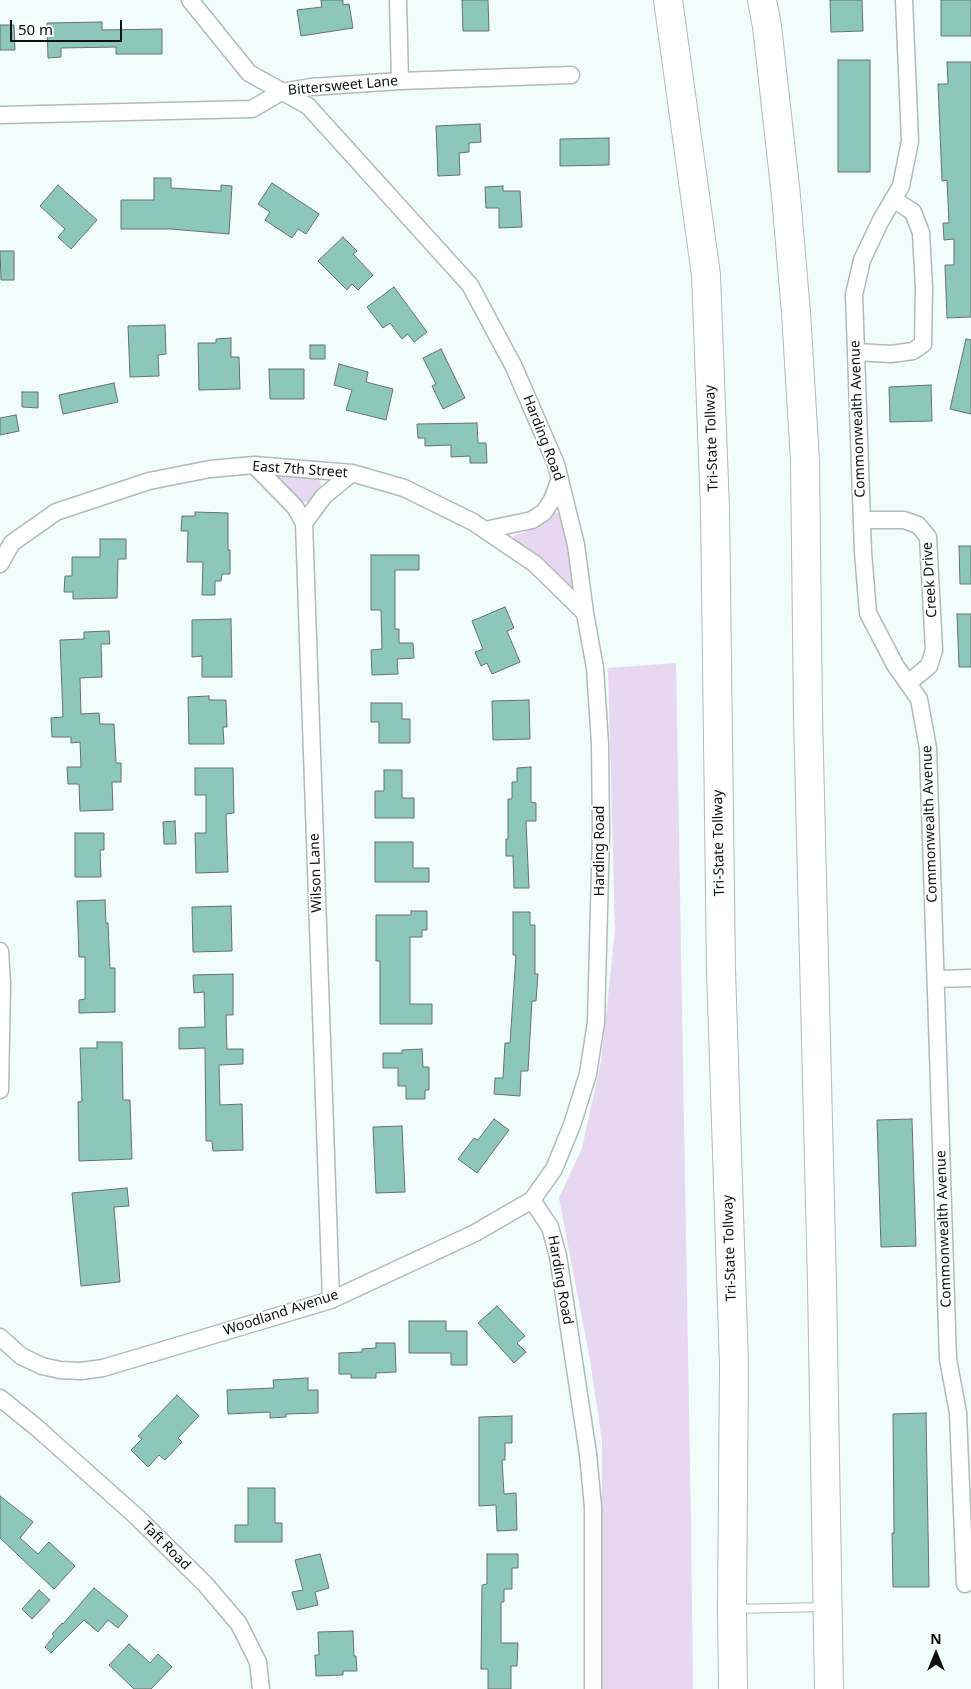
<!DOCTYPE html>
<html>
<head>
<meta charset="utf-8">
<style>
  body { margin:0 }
  #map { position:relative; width:971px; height:1689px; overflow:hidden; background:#f0fdfa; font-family:"Noto Sans",sans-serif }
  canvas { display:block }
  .north { position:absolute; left:911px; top:1629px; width:50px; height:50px; -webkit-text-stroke:4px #fff; paint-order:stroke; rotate:0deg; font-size:14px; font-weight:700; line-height:20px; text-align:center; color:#0c100f }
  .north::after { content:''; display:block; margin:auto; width:18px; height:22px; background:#0c100f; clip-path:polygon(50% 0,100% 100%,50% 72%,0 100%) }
  .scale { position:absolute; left:10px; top:20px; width:112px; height:22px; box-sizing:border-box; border:2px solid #0c100f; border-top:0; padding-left:6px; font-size:15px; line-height:18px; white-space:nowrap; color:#0c100f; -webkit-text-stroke:4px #fff; paint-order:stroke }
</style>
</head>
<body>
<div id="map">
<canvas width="971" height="1689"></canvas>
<div class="north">N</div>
<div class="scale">50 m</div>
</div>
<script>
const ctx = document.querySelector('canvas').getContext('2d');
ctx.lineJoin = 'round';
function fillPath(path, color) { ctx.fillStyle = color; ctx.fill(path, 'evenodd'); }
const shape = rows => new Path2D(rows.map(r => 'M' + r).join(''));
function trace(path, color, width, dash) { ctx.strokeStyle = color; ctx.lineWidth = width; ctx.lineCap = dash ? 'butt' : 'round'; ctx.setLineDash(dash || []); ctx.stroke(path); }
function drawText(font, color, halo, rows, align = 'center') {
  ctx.font = font + ' "Noto Sans",sans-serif'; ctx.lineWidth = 4; ctx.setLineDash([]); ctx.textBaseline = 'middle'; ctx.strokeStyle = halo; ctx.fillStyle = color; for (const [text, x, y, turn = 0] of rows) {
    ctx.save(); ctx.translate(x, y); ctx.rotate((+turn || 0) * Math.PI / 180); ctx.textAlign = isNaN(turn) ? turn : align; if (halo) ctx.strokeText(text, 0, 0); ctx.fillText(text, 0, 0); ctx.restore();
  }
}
fillPath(shape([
  [276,473,317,478,320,479,321,486,319,491,311,499,307,502,302,502],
  [554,512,559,514,564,532,575,589,573,590,546,564,531,551,515,541,513,537,515,535,523,533,536,526],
  [676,663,691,1525,693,1689,601,1689,602,1441,590,1360,559,1198,582,1148,601,1062,615,931,608,668]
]), '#e8d7f1');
const building = shape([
  [321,0,343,0,343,5,349,4,353,28,301,36,297,10,322,7,321,0],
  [462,0,488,0,489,31,463,31,462,0],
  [830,0,862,0,863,31,831,32,830,0],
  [941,0,971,0,971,36,941,36,941,0],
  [102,22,102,30,162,29,162,54,116,54,116,47,61,48,61,57,48,58,47,23,102,22],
  [0,25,14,25,15,50,0,50,0,25],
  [838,60,870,60,870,172,838,172,838,60],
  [947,62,971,62,971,317,947,318,945,265,954,265,954,239,944,240,943,223,949,223,947,180,942,181,938,84,948,84,947,62],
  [480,124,481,142,469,143,469,152,459,153,460,175,438,176,436,126,480,124],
  [609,138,609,165,560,166,560,139,609,138],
  [154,178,171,178,171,188,221,191,221,185,232,186,229,234,171,229,121,229,121,200,154,200,154,178],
  [272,183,319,214,306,234,298,229,292,238,265,220,270,212,258,204,272,183],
  [58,185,97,220,71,249,58,237,65,229,40,206,58,185],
  [503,186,503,191,520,191,522,227,499,228,499,208,486,208,485,187,503,186],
  [343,237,357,251,353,254,373,275,358,290,352,284,347,290,318,261,343,237],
  [0,251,14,251,14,280,1,280,0,251],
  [394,287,427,332,414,342,408,334,402,339,390,323,383,328,367,307,394,287],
  [165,325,166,354,158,355,159,376,130,377,128,326,165,325],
  [231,338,231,357,239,357,240,389,199,390,198,343,216,343,216,339,231,338],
  [966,339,971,340,971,414,950,409,966,339],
  [310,345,325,345,325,359,310,359,310,345],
  [441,349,465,398,443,409,432,386,436,384,423,358,441,349],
  [339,364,368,372,366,382,393,389,386,420,346,410,352,390,334,385,339,364],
  [269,369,304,369,304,399,270,399,269,369],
  [114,383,118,402,63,414,59,395,114,383],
  [931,385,932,421,890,422,889,387,931,385],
  [22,392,38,392,38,408,22,407,22,392],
  [16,415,19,431,0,435,0,418,16,415],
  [477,423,478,443,486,443,487,463,470,463,470,456,451,457,451,445,425,446,425,438,418,438,417,424,477,423],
  [195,512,228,513,228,550,230,550,230,574,222,574,221,581,215,581,215,595,202,595,203,562,187,562,188,531,181,531,182,516,195,516,195,512],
  [100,539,126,539,126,559,118,559,117,598,73,599,73,592,64,592,65,576,72,576,72,557,100,557,100,539],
  [959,546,971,546,971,584,960,584,959,546],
  [371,555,419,555,419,570,395,570,395,629,399,629,399,643,413,643,414,658,397,659,398,674,372,675,371,650,382,649,381,610,371,610,371,555],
  [505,607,514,628,507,631,520,662,492,674,487,663,481,666,475,652,483,649,472,621,505,607],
  [957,614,971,614,971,667,959,667,957,614],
  [231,619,232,677,202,677,202,656,192,657,192,620,231,619],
  [109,631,110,644,101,644,102,677,80,678,81,714,99,713,100,724,114,724,116,763,121,763,121,782,112,782,113,810,80,811,79,784,68,784,67,767,81,767,80,742,71,743,71,737,52,737,51,718,63,717,60,640,84,639,84,632,109,631],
  [209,696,209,700,226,700,227,727,223,727,224,744,189,744,188,697,209,696],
  [529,700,530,739,493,740,492,701,529,700],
  [371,703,402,703,402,719,410,719,410,743,379,743,379,722,371,722,371,703],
  [531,767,531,802,536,803,536,821,526,821,529,888,514,888,513,856,506,856,506,839,508,839,508,799,512,799,512,782,517,782,517,768,531,767],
  [195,768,233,768,234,813,226,814,228,872,196,873,195,833,206,833,206,795,195,795,195,768],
  [384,770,402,770,402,798,414,798,414,818,375,818,375,791,384,791,384,770],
  [175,821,176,844,164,844,163,822,175,821],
  [75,833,104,833,104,850,100,850,101,877,75,877,75,833],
  [375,842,413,842,413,868,429,868,429,882,375,882,375,842],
  [105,900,106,923,108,923,110,968,115,968,115,1012,79,1013,79,1000,85,999,85,957,79,957,77,901,105,900],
  [231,906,232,951,193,952,192,907,231,906],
  [411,911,427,911,427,930,422,930,422,937,410,937,410,1004,432,1004,432,1024,380,1024,380,961,376,961,376,915,411,915,411,911],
  [513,912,530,912,530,925,535,925,535,974,538,974,536,1001,532,1001,528,1071,521,1071,520,1096,494,1094,495,1078,503,1078,505,1043,510,1043,516,955,513,955,513,912],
  [233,974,233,1015,226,1015,227,1049,243,1049,243,1064,219,1065,220,1105,242,1104,243,1150,213,1151,212,1141,206,1141,205,1048,179,1049,179,1028,205,1027,204,992,194,993,193,975,233,974],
  [97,1042,122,1042,123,1100,130,1100,132,1159,79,1161,78,1102,82,1101,80,1048,97,1048,97,1042],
  [422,1049,423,1067,429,1067,429,1090,425,1090,425,1099,406,1099,406,1086,398,1086,398,1068,383,1068,383,1053,402,1053,402,1050,422,1049],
  [494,1119,509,1130,477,1173,458,1159,474,1138,478,1140,494,1119],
  [912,1119,916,1246,881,1247,877,1120,912,1119],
  [402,1126,405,1192,376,1193,373,1127,402,1126],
  [127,1188,129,1206,114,1207,120,1282,81,1286,72,1193,127,1188],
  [497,1306,525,1336,517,1343,526,1352,514,1363,478,1323,497,1306],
  [409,1321,446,1321,446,1331,467,1331,467,1365,451,1365,451,1353,409,1353,409,1321],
  [376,1343,395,1343,396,1372,376,1373,376,1378,351,1378,351,1374,339,1374,339,1353,362,1352,362,1349,376,1348,376,1343],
  [308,1378,308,1390,318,1390,318,1413,286,1414,286,1417,270,1418,270,1412,228,1414,227,1390,274,1388,273,1380,308,1378],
  [177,1395,199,1416,178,1438,182,1442,165,1460,159,1455,148,1467,131,1450,142,1439,138,1436,177,1395],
  [926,1413,929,1587,893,1587,892,1533,894,1533,893,1414,926,1413],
  [512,1416,512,1443,505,1443,505,1460,502,1460,504,1494,516,1493,517,1530,497,1531,496,1505,479,1506,479,1417,512,1416],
  [248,1488,275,1488,275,1523,282,1523,282,1542,235,1542,235,1525,248,1525,248,1488],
  [0,1496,33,1522,20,1538,38,1554,49,1542,75,1566,54,1589,0,1538,0,1496],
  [320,1554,329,1588,315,1592,318,1605,297,1610,292,1592,303,1590,295,1560,320,1554],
  [487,1554,518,1554,518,1568,512,1568,512,1589,504,1589,504,1602,501,1602,501,1643,518,1643,517,1666,511,1666,511,1689,488,1689,488,1669,481,1669,482,1585,487,1584,487,1554],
  [94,1588,128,1616,118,1628,108,1620,98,1632,84,1620,51,1653,45,1647,54,1636,52,1634,62,1623,63,1624,94,1588],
  [39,1590,50,1600,32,1619,22,1609,39,1590],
  [353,1631,354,1656,356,1656,357,1671,343,1671,343,1675,316,1676,315,1655,319,1655,318,1632,353,1631],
  [129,1644,150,1663,158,1654,172,1667,151,1689,134,1689,109,1665,129,1644]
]);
fillPath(building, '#8dc7bc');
trace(building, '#67726f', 1);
const service = shape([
  [736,1609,822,1607]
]);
const minor = shape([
  [190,0,249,73,308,106,470,285,514,367,556,464,576,545,585,613,595,668,600,744,601,833,596,1022,588,1074,572,1125,554,1169,532,1200,550,1227,558,1256,588,1454,593,1507,593,1689],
  [398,0,400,81],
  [904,0,910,141,901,186,880,222,862,260,854,295,856,352,863,552,868,613,895,665,919,699,928,748,948,1359,958,1413,965,1584],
  [0,115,252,109,281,92,311,87,400,81,571,75],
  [856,352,891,354,913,351,923,344,924,288,921,233,913,212,893,199],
  [254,465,295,507,304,523,331,1300],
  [862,520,904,520,918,525,928,537,934,650,929,666,908,683],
  [304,523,324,496,352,473],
  [485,530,532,520,544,512,552,500,560,479],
  [0,564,12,543,56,512,149,481,210,469,254,465,352,473,404,488,473,522,535,564,585,613],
  [0,951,2,983,0,1090],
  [936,979,971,978],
  [0,1337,21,1356,42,1366,60,1370,81,1371,103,1368,331,1300,475,1233,532,1200],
  [0,1398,36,1427,137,1517,205,1584,239,1624,258,1662,261,1689]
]);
const motorway = shape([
  [668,0,706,275,715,509,721,970,734,1365,732,1609,733,1689],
  [762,0,767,26,786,196,796,313,805,461,808,715,822,1284,829,1689]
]);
trace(service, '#afbbb8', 10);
trace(minor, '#afbbb8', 19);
trace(motorway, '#afbbb8', 30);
trace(service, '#fff', 8);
trace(minor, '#fff', 16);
trace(motorway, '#fff', 28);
drawText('14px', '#0c100f', '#fff', [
  ["Bittersweet Lane",343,86,-5],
  ["Commonwealth Avenue",858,419,-92],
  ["Harding Road",543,438,69],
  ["Tri-State Tollway",712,438,-92],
  ["East 7th Street",300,470,4],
  ["Creek Drive",930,580,-94],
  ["Commonwealth Avenue",930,824,-92],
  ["Tri-State Tollway",719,843,-91],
  ["Harding Road",600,851,-90],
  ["Wilson Lane",316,873,-92],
  ["Commonwealth Avenue",944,1229,-92],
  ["Tri-State Tollway",730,1248,-92],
  ["Harding Road",560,1280,80],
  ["Woodland Avenue",281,1313,-18],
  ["Taft Road",166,1546,45]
]);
</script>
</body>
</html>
